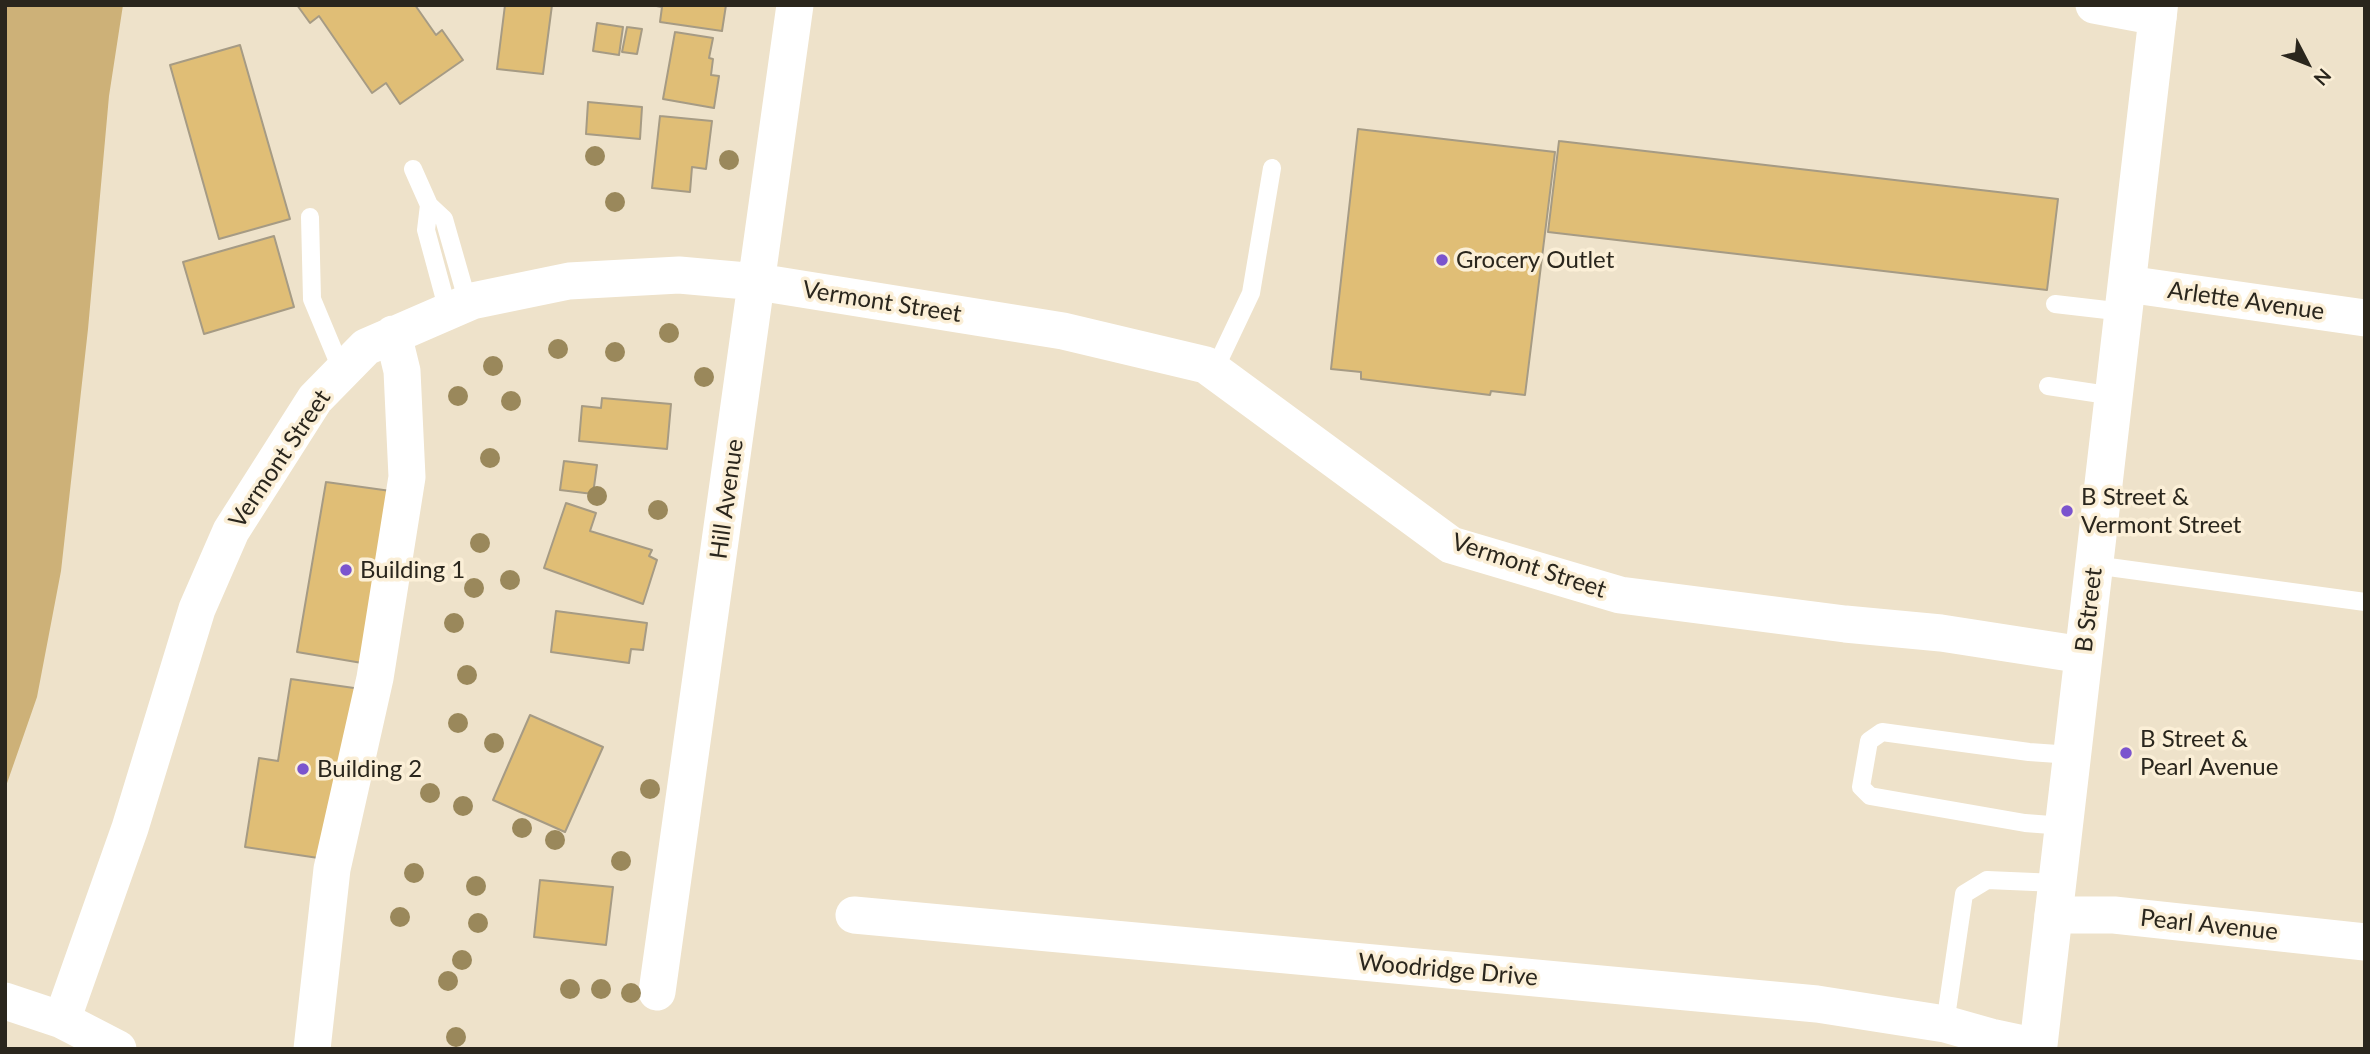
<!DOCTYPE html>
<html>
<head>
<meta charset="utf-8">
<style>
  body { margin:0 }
  #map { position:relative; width:2370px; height:1054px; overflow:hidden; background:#eee2ca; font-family:Lato,sans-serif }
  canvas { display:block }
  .frame { position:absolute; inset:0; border:7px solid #2a261d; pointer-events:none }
  .north { position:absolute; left:2272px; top:28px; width:70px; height:70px; -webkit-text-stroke:5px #fbefd7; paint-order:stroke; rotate:132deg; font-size:19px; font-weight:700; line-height:28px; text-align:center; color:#2a261d }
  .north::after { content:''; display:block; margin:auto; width:24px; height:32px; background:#2a261d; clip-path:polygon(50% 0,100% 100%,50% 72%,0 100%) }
</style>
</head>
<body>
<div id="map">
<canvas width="2370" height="1054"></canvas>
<div class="frame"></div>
<div class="north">N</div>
</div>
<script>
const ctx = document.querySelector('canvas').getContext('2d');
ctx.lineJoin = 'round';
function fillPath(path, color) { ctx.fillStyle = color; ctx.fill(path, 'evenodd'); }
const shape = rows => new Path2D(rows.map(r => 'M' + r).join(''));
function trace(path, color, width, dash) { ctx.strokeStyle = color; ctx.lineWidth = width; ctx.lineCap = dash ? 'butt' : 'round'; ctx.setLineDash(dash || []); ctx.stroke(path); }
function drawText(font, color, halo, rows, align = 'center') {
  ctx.font = font + ' Lato,sans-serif'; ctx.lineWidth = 7; ctx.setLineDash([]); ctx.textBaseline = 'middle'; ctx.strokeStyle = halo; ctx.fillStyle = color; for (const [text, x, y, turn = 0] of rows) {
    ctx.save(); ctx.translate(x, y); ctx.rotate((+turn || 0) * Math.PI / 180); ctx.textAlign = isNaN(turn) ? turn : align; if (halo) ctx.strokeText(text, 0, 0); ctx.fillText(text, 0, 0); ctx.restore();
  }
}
fillPath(shape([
  [5,5,123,5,109,96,88,329,61,571,37,697,5,789]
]), '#cdb178');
const building = shape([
  [297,5,415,5,436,35,442,30,463,60,400,104,386,83,372,93,319,16,310,23,297,5],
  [505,5,552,5,543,74,497,69,505,5],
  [651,5,726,5,722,31,660,22,662,7,651,5],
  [597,23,623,27,619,55,593,51,597,23],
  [627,27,642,29,637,54,622,52,627,27],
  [675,32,713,38,709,58,713,59,711,75,719,76,714,108,663,99,675,32],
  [240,45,290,219,219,239,170,65,240,45],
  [588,102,642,107,640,139,586,134,588,102],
  [660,116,712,121,706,169,692,167,690,192,652,188,660,116],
  [1358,129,1555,152,1525,395,1491,391,1490,395,1361,379,1361,372,1331,369,1358,129],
  [1559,141,2058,199,2047,290,1548,232,1559,141],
  [274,236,294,307,204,334,183,262,274,236],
  [602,398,671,404,667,449,579,441,582,406,601,408,602,398],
  [564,461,597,465,593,494,560,490,564,461],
  [326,482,398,492,362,663,297,652,326,482],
  [566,503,596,513,590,531,652,550,649,556,657,560,643,604,544,568,566,503],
  [556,611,647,623,643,650,631,649,629,663,551,652,556,611],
  [291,679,361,689,325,859,245,847,259,758,278,761,291,679],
  [530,715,603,747,565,832,493,800,530,715],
  [540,880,613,887,606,945,534,937,540,880]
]);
fillPath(building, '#e0be76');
trace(building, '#a69b84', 2);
trace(shape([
  [413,169,429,205,444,219,468,303],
  [429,205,426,230,448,311],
  [310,217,312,299,342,371],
  [2055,304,2124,312],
  [1214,371,1251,293,1272,168],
  [2048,386,2114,396],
  [2094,565,2365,602],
  [2064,826,2025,823,1870,796,1861,787,1869,741,1882,732,2029,752,2072,755],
  [1945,1024,1964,894,1987,880,2057,883]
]), '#fff', 18);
trace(shape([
  [2094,5,2158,17],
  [2127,284,2365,318],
  [854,915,1817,1004,1945,1024,1991,1037,2038,1047],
  [2053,915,2114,915,2365,942],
  [657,992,795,5],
  [5,1001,62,1020,118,1049],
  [62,1020,130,828,197,609,231,531,315,399,366,347,472,301,569,281,679,275,758,282,1063,331,1206,365,1451,545,1620,595,1845,624,1941,633,2083,655],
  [312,1049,332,869,375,678,407,477,402,371,393,334]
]), '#fff', 37);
trace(shape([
  [2038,1049,2159,5]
]), '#fff', 38);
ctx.fillStyle = '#9a885b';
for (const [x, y] of [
  [595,156],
  [729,160],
  [615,202],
  [669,333],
  [558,349],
  [615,352],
  [493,366],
  [704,377],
  [458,396],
  [511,401],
  [490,458],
  [597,496],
  [658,510],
  [480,543],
  [510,580],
  [474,588],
  [454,623],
  [467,675],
  [458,723],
  [494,743],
  [650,789],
  [430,793],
  [463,806],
  [522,828],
  [555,840],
  [621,861],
  [414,873],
  [476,886],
  [400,917],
  [478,923],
  [462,960],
  [448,981],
  [570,989],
  [601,989],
  [631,993],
  [456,1037]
]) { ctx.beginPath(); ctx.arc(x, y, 10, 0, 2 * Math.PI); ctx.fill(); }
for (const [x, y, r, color] of [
  [1442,260,7,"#7b54ce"],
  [2067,511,7,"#7b54ce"],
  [346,570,7,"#7b54ce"],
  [2126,753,7,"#7b54ce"],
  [303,769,7,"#7b54ce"]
]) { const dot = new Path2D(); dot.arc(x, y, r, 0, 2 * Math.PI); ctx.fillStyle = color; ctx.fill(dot); trace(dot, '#fbefd7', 2.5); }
drawText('24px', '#2a261d', '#fbefd7', [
  ["Grocery Outlet",1456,260],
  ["B Street &",2081,497],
  ["Vermont Street",2081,525],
  ["Building 1",360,570],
  ["B Street &",2140,739],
  ["Pearl Avenue",2140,767],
  ["Building 2",317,769]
], 'left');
drawText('24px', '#2a261d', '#fbefd7', [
  ["Arlette Avenue",2246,301,8],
  ["Vermont Street",882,302,9],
  ["Vermont Street",280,459,-56],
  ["Hill Avenue",727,499,-82],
  ["Vermont Street",1529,566,18],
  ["B Street",2089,610,-83],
  ["Pearl Avenue",2209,925,6],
  ["Woodridge Drive",1448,970,5]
]);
</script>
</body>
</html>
